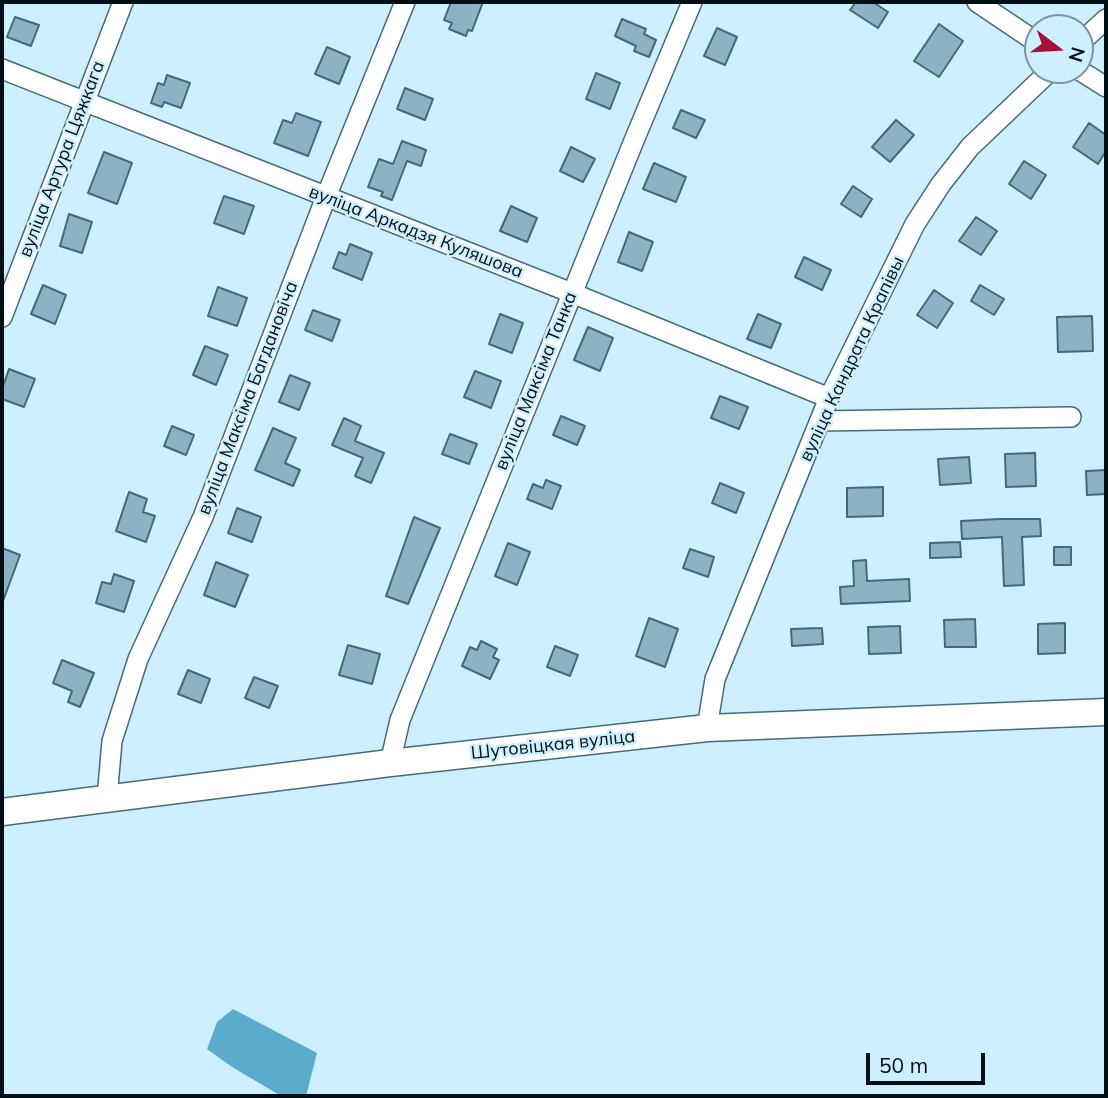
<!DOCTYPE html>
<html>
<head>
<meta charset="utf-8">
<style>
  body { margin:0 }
  #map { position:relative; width:1108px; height:1098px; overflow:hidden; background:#ceeffd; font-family:Mulish,sans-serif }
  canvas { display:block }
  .frame { position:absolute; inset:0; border:4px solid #020f15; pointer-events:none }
  .north { position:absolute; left:1024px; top:14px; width:70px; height:70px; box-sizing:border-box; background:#ceeffd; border:2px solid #7c95a0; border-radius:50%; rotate:107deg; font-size:19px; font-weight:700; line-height:28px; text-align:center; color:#020f15 }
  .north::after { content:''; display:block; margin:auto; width:24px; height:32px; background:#a81035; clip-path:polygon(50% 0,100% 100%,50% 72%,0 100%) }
  .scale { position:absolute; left:866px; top:1053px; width:119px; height:32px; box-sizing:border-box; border:4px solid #020f15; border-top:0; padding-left:9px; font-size:21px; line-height:24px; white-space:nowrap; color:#020f15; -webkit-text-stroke:5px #ceeffd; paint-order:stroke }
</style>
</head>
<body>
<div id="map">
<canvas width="1108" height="1098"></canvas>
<div class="frame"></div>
<div class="north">N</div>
<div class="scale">50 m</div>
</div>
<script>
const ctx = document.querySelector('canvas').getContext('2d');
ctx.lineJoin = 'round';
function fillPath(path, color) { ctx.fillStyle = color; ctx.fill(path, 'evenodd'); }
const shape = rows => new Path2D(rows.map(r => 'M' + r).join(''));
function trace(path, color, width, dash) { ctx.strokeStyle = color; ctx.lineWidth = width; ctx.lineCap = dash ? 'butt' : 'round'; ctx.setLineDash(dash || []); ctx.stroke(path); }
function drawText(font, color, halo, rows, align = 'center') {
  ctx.font = font + ' Mulish,sans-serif'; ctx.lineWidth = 5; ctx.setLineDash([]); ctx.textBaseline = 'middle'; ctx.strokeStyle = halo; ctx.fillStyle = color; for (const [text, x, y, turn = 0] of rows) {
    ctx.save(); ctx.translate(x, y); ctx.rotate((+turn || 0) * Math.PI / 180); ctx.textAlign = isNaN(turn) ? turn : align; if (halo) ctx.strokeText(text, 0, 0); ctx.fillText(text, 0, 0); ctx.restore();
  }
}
fillPath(shape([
  [233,1009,317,1053,306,1096,281,1096,232,1067,207,1049,217,1022]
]), '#5baccc');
const building = shape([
  [451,2,483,2,472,31,468,30,466,36,449,29,452,23,444,20,451,2],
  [856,2,873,2,888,12,878,28,850,10,856,2],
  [15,17,39,25,31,46,7,37,15,17],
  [622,19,646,29,644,34,656,40,649,57,634,51,636,46,615,36,622,19],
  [939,24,963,41,939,77,914,61,939,24],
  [717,28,737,37,725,65,704,56,717,28],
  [327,47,350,57,339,84,315,74,327,47],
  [596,73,620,83,610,109,586,99,596,73],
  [167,75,190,83,181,108,164,102,162,107,151,103,158,83,164,85,167,75],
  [405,88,433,99,425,120,397,109,405,88],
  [681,110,705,120,696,138,673,128,681,110],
  [296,113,321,122,308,156,274,143,283,120,292,123,296,113],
  [896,120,914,135,890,162,872,147,896,120],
  [1089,123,1106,135,1106,151,1098,164,1073,147,1089,123],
  [402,141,426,150,421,166,407,161,392,200,381,196,383,192,368,187,379,159,393,164,402,141],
  [571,147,595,159,583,182,560,171,571,147],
  [104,152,132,163,117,204,88,193,104,152],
  [1024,161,1046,175,1031,199,1009,184,1024,161],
  [654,163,686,177,676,202,643,189,654,163],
  [853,186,872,199,861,217,841,204,853,186],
  [224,196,254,206,244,234,214,223,224,196],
  [511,206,537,218,527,242,500,231,511,206],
  [69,214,92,222,82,253,60,246,69,214],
  [976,217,997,231,981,255,959,241,976,217],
  [629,232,653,242,642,271,618,262,629,232],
  [350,244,372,253,362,280,333,268,339,252,346,255,350,244],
  [804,257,831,270,822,290,795,277,804,257],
  [43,285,66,295,55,324,31,314,43,285],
  [980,285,1004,299,994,315,971,301,980,285],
  [218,287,247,298,237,326,208,316,218,287],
  [934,290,953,303,937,328,917,315,934,290],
  [313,310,340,320,332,341,305,330,313,310],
  [500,314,523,323,512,353,489,344,500,314],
  [758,314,781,324,771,348,747,339,758,314],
  [1092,316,1093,351,1058,352,1057,317,1092,316],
  [588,327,613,338,600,371,574,360,588,327],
  [205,346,228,355,216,385,193,375,205,346],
  [9,369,35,379,24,407,2,399,2,389,9,369],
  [475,371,501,381,491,408,464,397,475,371],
  [290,375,310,383,299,410,279,402,290,375],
  [720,396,748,407,739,429,711,418,720,396],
  [561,416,585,426,577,445,553,435,561,416],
  [344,418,361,426,355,441,384,453,371,483,355,476,363,458,332,445,344,418],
  [172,426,194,435,186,455,164,446,172,426],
  [273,428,296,438,285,463,300,470,293,486,255,470,273,428],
  [450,434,477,444,469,464,442,454,450,434],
  [1035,453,1036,486,1006,487,1005,454,1035,453],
  [969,457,971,483,940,485,938,459,969,457],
  [1106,470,1106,494,1087,495,1086,471,1106,470],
  [546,480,561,486,552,509,527,499,533,484,543,488,546,480],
  [720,483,744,493,736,513,712,503,720,483],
  [883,487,883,516,847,517,847,488,883,487],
  [129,492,147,499,143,512,155,516,146,542,116,531,129,492],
  [237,508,261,517,252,542,228,533,237,508],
  [414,517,440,528,408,604,386,596,414,517],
  [1000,519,1040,519,1041,536,1022,537,1024,585,1004,586,1002,537,962,539,961,521,1000,519],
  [960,542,961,557,930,558,930,543,960,542],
  [508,543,530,552,517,585,495,576,508,543],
  [1054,547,1071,547,1071,565,1054,565,1054,547],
  [2,548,20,555,3,601,2,601,2,548],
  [690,549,714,557,708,577,683,568,690,549],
  [866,560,867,581,909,579,910,601,841,604,840,587,854,586,853,561,866,560],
  [216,562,248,575,235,607,204,595,216,562],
  [114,574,134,581,124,612,96,603,102,582,111,584,114,574],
  [649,618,678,629,665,667,636,656,649,618],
  [975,619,976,647,945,647,944,620,975,619],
  [1065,623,1065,653,1038,654,1038,624,1065,623],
  [900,626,901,653,869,654,868,627,900,626],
  [822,628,823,644,792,646,791,629,822,628],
  [481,641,497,649,493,657,499,660,490,679,462,666,470,647,477,650,481,641],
  [348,645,380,654,372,684,339,675,348,645],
  [555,646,578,655,570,676,547,667,555,646],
  [62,660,94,673,80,707,68,702,72,691,53,683,62,660],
  [188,670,210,679,201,703,178,694,188,670],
  [254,677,278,686,269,708,245,698,254,677]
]);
fillPath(building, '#8cb3c4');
trace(building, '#446979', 2);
const minor = shape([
  [977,2,1038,43],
  [1080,43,1106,19],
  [2,69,572,293,829,398],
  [1079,70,1106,87],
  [2,317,123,2],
  [820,421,1071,417],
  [707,728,715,679,829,398,915,224,941,184,970,147,1051,70],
  [390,763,400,720,633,143,692,2],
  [107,798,112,741,138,659,203,517,326,197,405,2]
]);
const secondary = shape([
  [2,812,390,763,707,728,1106,712]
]);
trace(minor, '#466b7a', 22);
trace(secondary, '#466b7a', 29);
trace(minor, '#fff', 19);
trace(secondary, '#fff', 26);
drawText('18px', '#020f15', '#ceeffd', [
  ["вуліца Артура Цяжкага",62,159,-69],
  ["вуліца Аркадзя Куляшова",416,232,21],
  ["вуліца Кандрата Крапівы",852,359,-65],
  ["вуліца Максіма Танка",536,381,-68],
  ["вуліца Максіма Багдановіча",248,398,-69],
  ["Шутовіцкая вуліца",553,745,-6]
]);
</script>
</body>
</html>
